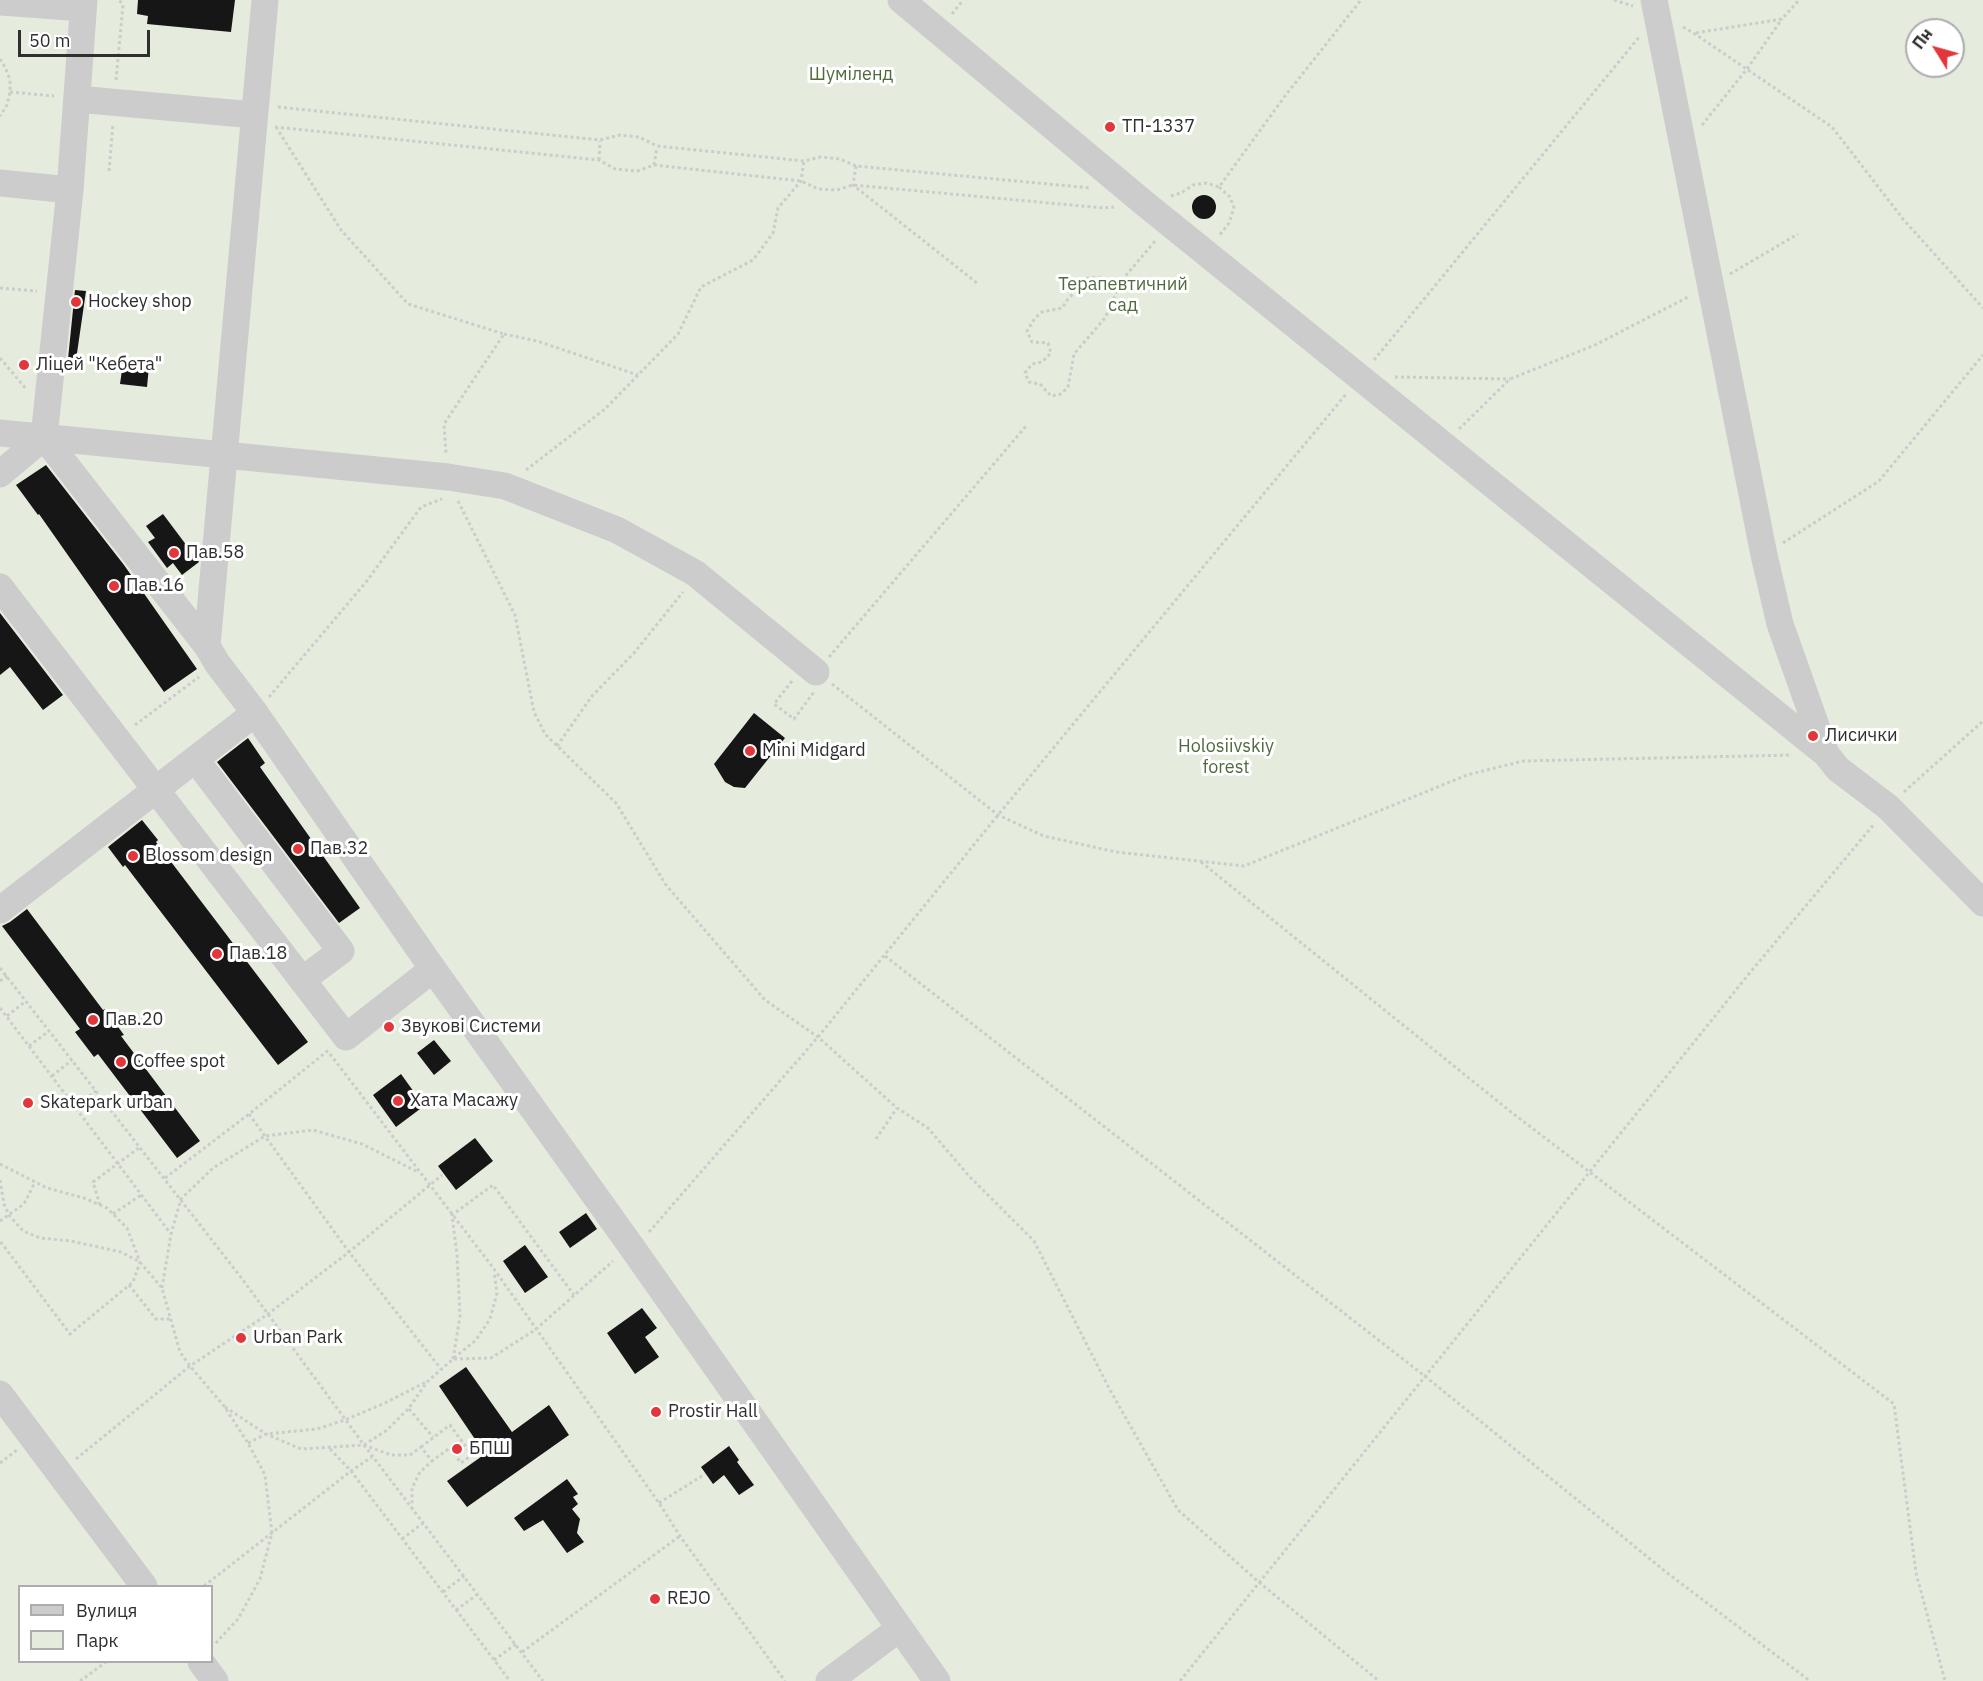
<!DOCTYPE html>
<html>
<head>
<meta charset="utf-8">
<style>
  body { margin:0 }
  #map { position:relative; width:1983px; height:1681px; overflow:hidden; background:#fff; font-family:"IBM Plex Sans",sans-serif }
  canvas { display:block }
  .legend { position:absolute; left:18px; top:1585px; width:195px; height:78px; box-sizing:border-box; background:#fff; border:2px solid #acacac; margin:0; padding:8px 10px; list-style:none; font-size:18px; color:#2f2f2f }
  .legend li { display:flex; align-items:center; gap:12px; height:30px }
  .legend b { width:30px; border:2px solid #acacac }
  .north { position:absolute; left:1905px; top:18px; width:60px; height:60px; box-sizing:border-box; background:#fff; border:2px solid #acacac; border-radius:50%; rotate:307deg; font-size:16px; font-weight:700; line-height:24px; text-align:center; color:#2f2f2f }
  .north::after { content:''; display:block; margin:auto; width:21px; height:27px; background:#e1373b; clip-path:polygon(50% 0,100% 100%,50% 72%,0 100%) }
  .scale { position:absolute; left:18px; top:30px; width:132px; height:27px; box-sizing:border-box; border:3px solid #2f2f2f; border-top:0; padding-left:8px; font-size:18px; line-height:21px; white-space:nowrap; color:#2f2f2f; -webkit-text-stroke:4px #fff; paint-order:stroke }
</style>
</head>
<body>
<div id="map">
<canvas width="1983" height="1681"></canvas>
<ul class="legend">
<li><b style="height:8px;background:#ccc"></b>Вулиця</li>
<li><b style="height:16px;background:#e5ecde"></b>Парк</li>
</ul>
<div class="north">Пн</div>
<div class="scale">50 m</div>
</div>
<script>
const ctx = document.querySelector('canvas').getContext('2d');
ctx.lineJoin = 'round';
function fillPath(path, color) { ctx.fillStyle = color; ctx.fill(path, 'evenodd'); }
const shape = rows => new Path2D(rows.map(r => 'M' + r).join(''));
function trace(path, color, width, dash) { ctx.strokeStyle = color; ctx.lineWidth = width; ctx.lineCap = dash ? 'butt' : 'round'; ctx.setLineDash(dash || []); ctx.stroke(path); }
function drawText(font, color, halo, rows, align = 'center') {
  ctx.font = font + ' "IBM Plex Sans",sans-serif'; ctx.lineWidth = 6; ctx.setLineDash([]); ctx.textBaseline = 'middle'; ctx.strokeStyle = halo; ctx.fillStyle = color; for (const [text, x, y, turn = 0] of rows) {
    ctx.save(); ctx.translate(x, y); ctx.rotate((+turn || 0) * Math.PI / 180); ctx.textAlign = isNaN(turn) ? turn : align; if (halo) ctx.strokeText(text, 0, 0); ctx.fillText(text, 0, 0); ctx.restore();
  }
}
fillPath(shape([
  [0,0,1983,0,1983,1681,0,1681],
  [1917,30,1953,30,1953,66,1917,66],
  [20,1586,212,1586,212,1662,20,1662]
]), '#e5ecde');
fillPath(shape([
  [138,0,235,0,231,32,147,24,148,16,137,14],
  '1192 207a12 12 0 1 1 24 0a12 12 0 1 1-24 0Z',
  [75,290,86,291,76,360,68,359],
  [123,363,149,366,147,387,120,384],
  [46,465,124,565,197,669,164,692,39,514,38,515,16,485],
  [163,514,199,562,182,575,173,563,167,568,148,542,155,538,146,526],
  [0,613,63,695,43,710,10,667,0,675],
  [754,713,785,738,745,788,734,787,725,782,714,764],
  [248,738,265,763,260,767,360,908,339,923,217,762],
  [142,820,158,840,156,842,308,1042,278,1065,125,865,123,867,108,847],
  [27,909,103,1010,105,1009,124,1035,121,1036,200,1141,177,1158,98,1054,94,1057,75,1032,80,1029,2,926,10,922],
  [434,1040,451,1061,434,1075,417,1053],
  [401,1074,424,1106,396,1127,373,1095],
  [475,1138,493,1161,456,1190,438,1166],
  [586,1213,597,1229,570,1248,559,1232],
  [525,1245,548,1277,525,1293,503,1261],
  [642,1308,657,1328,645,1337,659,1357,635,1374,607,1333],
  [466,1367,512,1432,549,1405,569,1435,467,1507,447,1481,485,1454,439,1386],
  [729,1446,739,1460,737,1462,754,1485,739,1495,724,1475,713,1484,701,1467],
  [567,1479,578,1494,573,1497,578,1504,572,1509,580,1519,577,1533,584,1542,567,1553,543,1520,524,1531,514,1518]
]), '#161616');
trace(shape([
  [1614,0,1633,6],
  [952,14,963,0],
  [1683,27,1695,34,1832,127,1903,219,1983,308],
  [1696,33,1782,19,1799,0],
  [0,59,6,69,10,80,10,92,7,105,0,116],
  [116,80,123,5,119,0],
  [10,92,54,96],
  [278,107,600,140,620,135,639,137,657,146,804,161,821,157,840,159,856,166,1091,188],
  [1702,125,1747,69,1782,19],
  [275,127,599,160,615,169,637,171,654,165,801,181,818,189,837,190,853,185,1104,208,1114,207],
  [276,127,341,230,408,304,504,334,444,424,446,454],
  [599,160,600,141],
  [654,165,657,147],
  [856,166,853,185,977,283],
  [109,171,113,123],
  [1219,187,1230,197,1234,208,1229,223,1219,236],
  [1171,196,1181,193,1193,185,1206,183,1219,187,1285,96,1361,0],
  [1730,274,1798,234],
  [1122,280,1105,318,1074,354,1068,387,1061,394,1051,396,1040,384,1029,382,1025,373,1032,364,1042,362,1051,353,1048,343,1032,342,1027,331,1035,318,1042,312,1062,308,1068,299,1089,277,1122,280,1156,240],
  [0,288,37,291],
  [504,334,537,341,638,375],
  [0,358,27,390],
  [1374,360,1640,36],
  [1395,377,1510,379],
  [1459,429,1510,379,1595,345,1690,296],
  [526,470,605,409,678,334,701,287,753,260,773,233,778,208,801,181,804,161],
  [458,501,515,615,534,712,545,734,616,803,666,885,765,1000,818,1037,897,1108,928,1128,968,1175,1034,1241,1110,1390,1178,1510,1260,1583,1379,1681],
  [1783,543,1879,481,1983,355],
  [829,657,1027,425],
  [792,681,774,704,794,719,814,692],
  [832,684,998,815,1044,836,1116,852,1244,866,1467,775,1523,761,1792,755],
  [269,697,366,582,421,507,442,499],
  [135,725,199,677],
  [557,746,592,696,634,653,683,592],
  [1904,792,1983,721],
  [1201,862,1511,1112,1894,1404,1916,1573,1945,1681],
  [885,956,1426,1377,1666,1572,1810,1681],
  [0,968,243,1280,364,1445,543,1681],
  [0,981,7,976],
  [0,1008,171,1234],
  [7,1016,26,1001],
  [29,1046,49,1031],
  [330,1054,494,1269,659,1503,680,1536,785,1681],
  [52,1076,72,1060],
  [75,1107,96,1091],
  [249,1114,349,1252,441,1369],
  [876,1139,897,1108],
  [0,1164,47,1188,84,1198,107,1208,127,1228,140,1262,133,1282,70,1334,0,1241],
  [165,1178,249,1114,330,1049],
  [0,1180,4,1204,9,1215,23,1231,40,1238,71,1241,121,1252,140,1262,162,1288,180,1352,190,1366,224,1406,248,1443,265,1475,272,1533,260,1579,238,1619,215,1644],
  [100,1205,93,1182,140,1147],
  [113,1214,141,1195],
  [0,1221,24,1204,35,1182],
  [649,1232,818,1037,998,815,1347,393],
  [129,1285,156,1319,170,1319],
  [162,1288,171,1234,181,1199,213,1168,265,1136,313,1130,362,1144,418,1172],
  [454,1358,476,1340,490,1319,497,1293,494,1272],
  [453,1359,460,1316,457,1255,452,1215,493,1185,574,1295],
  [225,1407,266,1434,301,1449,364,1445,391,1455,410,1455,421,1447,432,1461,420,1472,412,1488,412,1507],
  [409,1409,433,1437],
  [248,1443,266,1434,317,1429,345,1420,385,1403,426,1382],
  [364,1445,387,1430,409,1408,427,1382,453,1359,491,1358,535,1330,613,1261],
  [421,1447,450,1425,472,1455,461,1463,450,1448,432,1461],
  [330,1449,351,1471,510,1681],
  [76,1459,190,1366,268,1314,349,1252,442,1175],
  [0,1463,17,1450],
  [659,1503,705,1474],
  [402,1539,423,1523],
  [204,1586,351,1471,372,1457],
  [443,1592,464,1576],
  [456,1610,478,1594],
  [522,1652,680,1536],
  [494,1660,516,1644],
  [80,1681,106,1662],
  [1180,1681,1748,975,1875,823]
]), '#ccc', 3, [3, 3]);
trace(shape([
  [84,0,70,190,44,437,207,646,217,663,255,713,433,969,631,1246,937,1681],
  [901,0,1144,203,1826,754],
  [1654,0,1764,555,1780,624,1826,754,1838,769,1888,807,1983,903],
  [0,2,83,8],
  [77,99,254,115],
  [0,183,70,190],
  [0,433,448,477,505,486,617,530,695,573,816,672],
  [0,474,44,437],
  [0,587,346,1037,433,969],
  [207,646,265,0],
  [196,760,341,951,302,980],
  [0,910,255,713],
  [0,1394,144,1586],
  [201,1662,215,1681],
  [829,1681,900,1628]
]), '#ccc', 27);
for (const [x, y, r, color] of [
  [1110,127,6,"#e1373b"],
  [76,302,6,"#e1373b"],
  [24,365,6,"#e1373b"],
  [174,553,6,"#e1373b"],
  [114,586,6,"#e1373b"],
  [1813,736,6,"#e1373b"],
  [750,751,6,"#e1373b"],
  [298,849,6,"#e1373b"],
  [133,856,6,"#e1373b"],
  [217,954,6,"#e1373b"],
  [93,1020,6,"#e1373b"],
  [389,1027,6,"#e1373b"],
  [121,1062,6,"#e1373b"],
  [398,1101,6,"#e1373b"],
  [28,1103,6,"#e1373b"],
  [241,1338,6,"#e1373b"],
  [656,1412,6,"#e1373b"],
  [457,1449,6,"#e1373b"],
  [655,1599,6,"#e1373b"]
]) { const dot = new Path2D(); dot.arc(x, y, r, 0, 2 * Math.PI); ctx.fillStyle = color; ctx.fill(dot); trace(dot, '#fff', 2); }
drawText('18px', '#506a3e', '#fff', [
  ["Шуміленд",851,75],
  ["Терапевтичний",1123,285],
  ["сад",1123,306],
  ["Holosiivskiy",1226,747],
  ["forest",1226,768]
]);
drawText('18px', '#2f2f2f', '#fff', [
  ["ТП-1337",1122,127],
  ["Hockey shop",88,302],
  ["Ліцей \"Кебета\"",36,365],
  ["Пав.58",186,553],
  ["Пав.16",126,586],
  ["Лисички",1825,736],
  ["Mini Midgard",762,751],
  ["Пав.32",310,849],
  ["Blossom design",145,856],
  ["Пав.18",229,954],
  ["Пав.20",105,1020],
  ["Звукові Системи",401,1027],
  ["Coffee spot",133,1062],
  ["Хата Масажу",410,1101],
  ["Skatepark urban",40,1103],
  ["Urban Park",253,1338],
  ["Prostir Hall",668,1412],
  ["БПШ",469,1449],
  ["REJO",667,1599]
], 'left');
</script>
</body>
</html>
